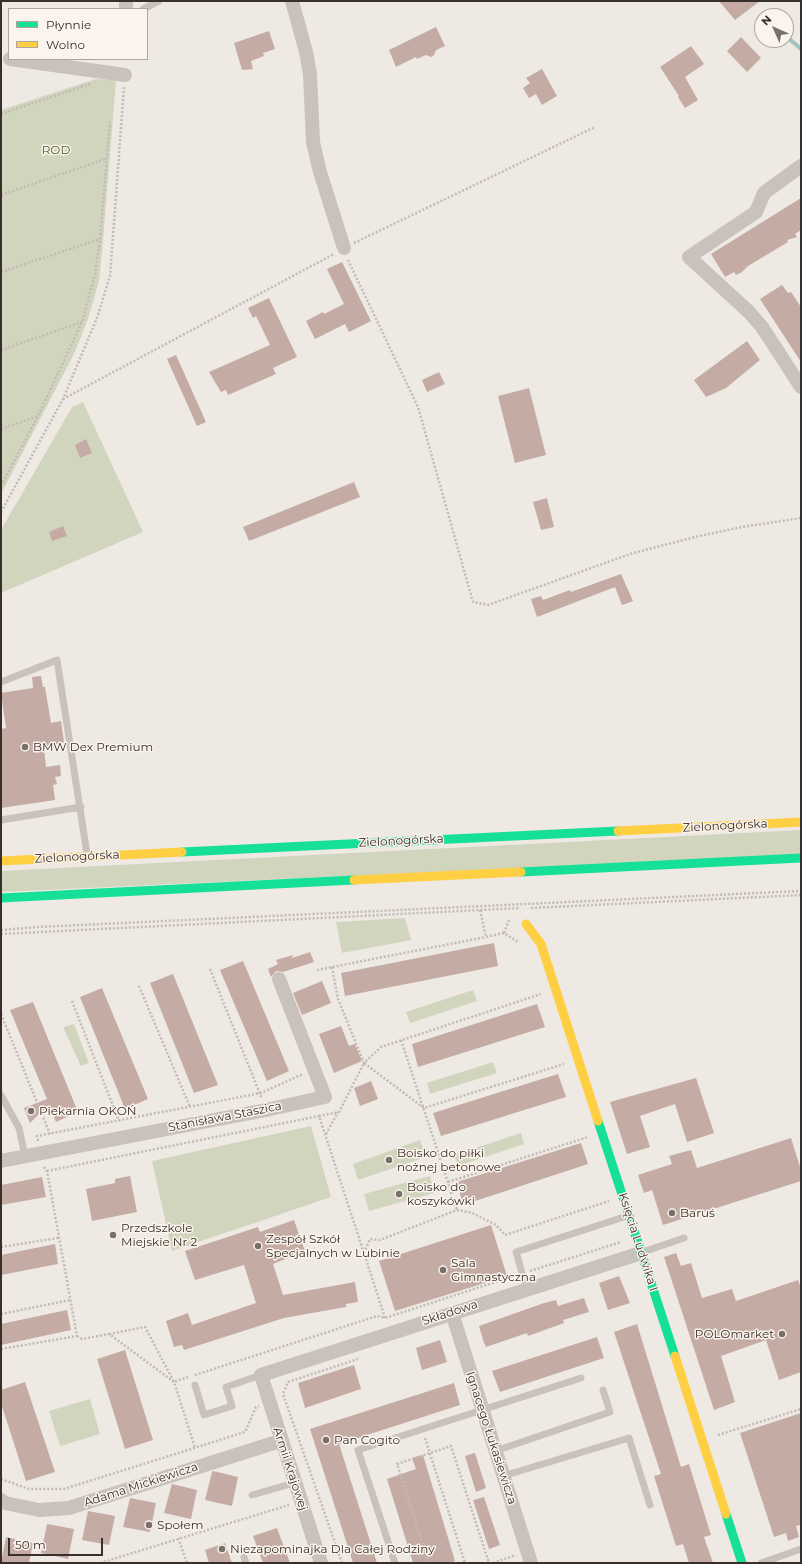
<!DOCTYPE html>
<html>
<head>
<meta charset="utf-8">
<style>
  body { margin:0 }
  #map { position:relative; width:802px; height:1564px; overflow:hidden; background:#efe9e4; font-family:Montserrat,sans-serif }
  canvas { display:block }
  .frame { position:absolute; inset:0; border:2px solid #3a2e2a; pointer-events:none }
  .legend { position:absolute; left:8px; top:8px; width:140px; height:52px; box-sizing:border-box; background:#fbf4ec; border:1px solid #aea59e; margin:0; padding:5px 7px; list-style:none; font-size:12px; color:#3a2e2a }
  .legend li { display:flex; align-items:center; gap:8px; height:20px }
  .legend b { width:20px; border:1px solid #aea59e }
  .north { position:absolute; left:754px; top:8px; width:40px; height:40px; box-sizing:border-box; background:#fbf4ec; border:1px solid #aea59e; border-radius:50%; rotate:315deg; font-size:11px; font-weight:700; line-height:16px; text-align:center; color:#3a2e2a }
  .north::after { content:''; display:block; margin:auto; width:14px; height:18px; background:#796f6b; clip-path:polygon(50% 0,100% 100%,50% 72%,0 100%) }
  .scale { position:absolute; left:8px; top:1538px; width:95px; height:18px; box-sizing:border-box; border:2px solid #3a2e2a; border-top:0; padding-left:5px; font-size:12px; line-height:14px; white-space:nowrap; color:#3a2e2a; -webkit-text-stroke:3px #fbf4ec; paint-order:stroke }
</style>
</head>
<body>
<div id="map">
<canvas width="802" height="1564"></canvas>
<div class="frame"></div>
<ul class="legend">
<li><b style="height:5px;background:#16e098"></b>Płynnie</li>
<li><b style="height:5px;background:#ffcf43"></b>Wolno</li>
</ul>
<div class="north">N</div>
<div class="scale">50 m</div>
</div>
<script>
const ctx = document.querySelector('canvas').getContext('2d');
ctx.lineJoin = 'round';
function fillPath(path, color) { ctx.fillStyle = color; ctx.fill(path, 'evenodd'); }
const shape = rows => new Path2D(rows.map(r => 'M' + r).join(''));
function trace(path, color, width, dash) { ctx.strokeStyle = color; ctx.lineWidth = width; ctx.lineCap = dash ? 'butt' : 'round'; ctx.setLineDash(dash || []); ctx.stroke(path); }
function drawText(font, color, halo, rows, align = 'center') {
  ctx.font = font + ' Montserrat,sans-serif'; ctx.lineWidth = 3; ctx.setLineDash([]); ctx.textBaseline = 'middle'; ctx.strokeStyle = halo; ctx.fillStyle = color; for (const [text, x, y, turn = 0] of rows) {
    ctx.save(); ctx.translate(x, y); ctx.rotate((+turn || 0) * Math.PI / 180); ctx.textAlign = isNaN(turn) ? turn : align; if (halo) ctx.strokeText(text, 0, 0); ctx.fillText(text, 0, 0); ctx.restore();
  }
}
fillPath(shape([
  [96,79,116,80,103,241,99,281,88,319,74,354,1,494,1,110],
  [83,402,143,532,1,593,1,530,72,407],
  [801,830,801,855,1,892,1,871],
  [405,918,411,940,342,953,336,922],
  [473,990,477,1001,410,1023,406,1012],
  [74,1024,89,1063,81,1066,63,1027],
  [493,1062,497,1073,430,1094,427,1083],
  [311,1126,331,1197,172,1251,152,1161],
  [521,1133,524,1144,458,1166,454,1155],
  [420,1140,426,1157,358,1180,353,1164],
  [430,1176,434,1193,369,1211,364,1194],
  [90,1399,100,1434,60,1446,49,1411]
]), '#d1d5be');
trace(shape([
  [786,36,801,49]
]), '#9fc3c1', 4);
fillPath(shape([
  [719,1,760,1,735,20],
  [436,27,445,46,436,50,434,55,431,57,426,55,417,59,416,57,396,67,389,50],
  [269,31,275,49,263,53,264,56,251,61,253,69,242,70,234,43],
  [741,37,761,58,747,72,727,51],
  [691,46,704,64,685,77,698,100,685,108,678,97,679,96,660,67],
  [542,69,557,96,542,105,536,94,529,98,523,88,530,83,526,78],
  [801,198,801,230,795,234,797,237,787,240,788,242,748,266,742,272,736,275,734,272,725,277,711,254],
  [342,262,371,321,349,332,345,324,315,339,306,321,323,312,324,314,344,304,327,269],
  [782,285,788,293,791,292,801,307,801,362,760,299],
  [269,298,297,357,273,368,276,374,228,395,226,390,221,392,209,372,270,345,256,316,253,318,248,308],
  [747,341,760,360,726,388,706,397,694,380],
  [176,355,206,422,197,426,167,359],
  [439,372,445,384,427,392,422,380],
  [529,388,546,455,515,463,498,396],
  [86,439,92,453,80,458,75,445],
  [354,482,360,497,249,541,243,527],
  [547,498,554,527,541,530,533,502],
  [63,526,67,536,52,541,49,532],
  [621,574,633,601,622,605,615,587,537,617,531,599,541,596,543,600,570,590,571,592],
  [41,676,43,687,45,687,51,723,61,721,64,742,44,748,46,767,60,765,61,776,55,777,57,784,53,785,55,800,1,808,1,729,6,728,1,693,33,688,32,677],
  [494,943,498,966,345,996,341,973],
  [310,952,314,962,283,972,276,971,271,977,268,969,278,964,276,960,293,955,292,958],
  [243,961,289,1071,267,1081,220,970],
  [173,974,218,1085,194,1093,150,983],
  [322,981,331,1003,302,1015,293,993],
  [102,988,148,1099,125,1109,80,997],
  [33,1002,78,1112,56,1122,51,1109,39,1114,30,1123,24,1108,47,1099,10,1010],
  [537,1004,545,1027,418,1067,412,1044],
  [341,1026,349,1046,355,1044,362,1061,334,1073,319,1034],
  [558,1074,566,1097,441,1136,433,1113],
  [696,1078,714,1133,687,1142,675,1104,640,1116,650,1147,627,1154,610,1102],
  [371,1081,378,1099,360,1106,354,1088],
  [791,1138,801,1170,801,1181,663,1225,652,1190,644,1193,638,1175,672,1164,669,1156,691,1150,697,1168],
  [581,1143,588,1164,463,1205,457,1182],
  [130,1176,137,1212,92,1221,86,1189,115,1183,115,1179],
  [42,1177,46,1197,1,1205,1,1185],
  [294,1220,305,1251,273,1264,283,1295,355,1282,358,1302,346,1304,346,1307,284,1318,184,1350,182,1345,174,1347,166,1321,188,1313,192,1325,256,1303,244,1265,195,1280,185,1251,258,1227,260,1232],
  [491,1225,507,1276,395,1311,379,1261],
  [55,1244,58,1264,1,1275,1,1255],
  [676,1253,681,1266,691,1263,702,1298,732,1289,736,1301,798,1280,801,1288,801,1372,779,1380,766,1340,721,1356,735,1402,714,1410,664,1257],
  [619,1276,630,1303,608,1310,599,1283],
  [584,1298,589,1312,563,1320,564,1323,528,1336,527,1333,486,1347,484,1343,479,1326,544,1303,556,1300,558,1306],
  [67,1310,71,1330,1,1345,1,1324],
  [637,1324,681,1467,689,1464,711,1535,704,1537,713,1563,689,1563,683,1544,676,1546,654,1476,661,1474,614,1332],
  [597,1337,604,1358,500,1392,492,1371],
  [440,1340,447,1362,422,1370,416,1348],
  [125,1350,153,1440,125,1449,97,1359],
  [354,1365,361,1389,305,1408,298,1383],
  [25,1382,55,1472,26,1481,1,1403,1,1390],
  [454,1383,460,1405,339,1444,377,1563,353,1563,310,1429],
  [801,1413,801,1525,796,1526,799,1537,788,1541,786,1533,774,1537,740,1433],
  [475,1453,486,1488,476,1492,465,1456],
  [423,1455,455,1561,449,1563,413,1563,387,1479,416,1469,412,1458],
  [213,1471,238,1477,232,1506,205,1500,212,1472],
  [172,1484,197,1490,191,1519,164,1513],
  [484,1497,500,1545,489,1549,473,1500],
  [130,1498,156,1503,150,1532,123,1527],
  [88,1511,115,1516,109,1545,82,1540],
  [47,1524,74,1529,68,1559,41,1553],
  [277,1528,290,1563,263,1563,253,1536],
  [6,1537,33,1543,29,1563,1,1563],
  [225,1543,232,1563,209,1563,205,1550]
]), '#c4aca5');
trace(shape([
  [1,114,90,84],
  [1,195,108,158],
  [354,243,595,127],
  [348,260,418,407,473,602,488,605,633,553,699,536,742,527,801,518],
  [1,272,100,239],
  [1,350,82,322],
  [63,399,334,254],
  [1,429,38,416],
  [1,486,38,416,82,322,95,274,100,239,110,122],
  [1,512,63,399,97,318,110,276,124,87],
  [531,908,801,895],
  [480,910,486,937,504,933,518,942],
  [1,930,38,927,801,891],
  [504,933,509,920],
  [1,934,520,908],
  [332,967,338,999,364,1063,381,1047,541,994],
  [210,969,262,1099],
  [317,970,486,937],
  [139,986,190,1107],
  [72,1001,119,1121],
  [1,1014,50,1134],
  [401,1040,457,1210],
  [326,1134,338,1112],
  [38,1141,37,1136,261,1093,303,1074],
  [47,1171,319,1116],
  [448,1182,588,1137],
  [1,1247,58,1238],
  [364,1253,319,1116,339,1112,364,1063,424,1108,564,1064],
  [530,1271,621,1242],
  [1,1314,70,1300],
  [385,1318,364,1253,370,1239,380,1240,457,1210,472,1213,496,1225,505,1235,609,1201],
  [109,1334,145,1327,174,1382,188,1377],
  [77,1336,82,1339,109,1334,174,1382,195,1448],
  [1,1349,77,1336,47,1171,43,1166],
  [195,1375,377,1316,385,1318,514,1276],
  [718,1435,801,1409],
  [425,1438,465,1563],
  [1,1479,29,1489,64,1489,245,1432,256,1407,259,1406],
  [178,1538,187,1563],
  [100,1563,289,1505],
  [342,1563,283,1394,288,1382,358,1359],
  [429,1563,397,1464,451,1446,489,1563],
  [493,1563,516,1555]
]), '#c1bab5', 2.5, [2, 2]);
trace(shape([
  [143,9,159,1],
  [1,682,57,660,87,854],
  [1,820,81,807],
  [1,1095,19,1128,25,1156],
  [643,1252,684,1238],
  [527,1290,516,1252,627,1216],
  [195,1385,204,1415,232,1406,226,1387,261,1375],
  [495,1451,610,1412,603,1390],
  [503,1476,629,1438,650,1505],
  [252,1495,294,1483],
  [244,1557,246,1563],
  [395,1563,358,1450,581,1378],
  [761,1563,801,1549]
]), '#c9c1bc', 7);
trace(shape([
  [292,1,306,52,310,74,313,142,320,172,344,248],
  [126,9,126,1],
  [10,59,125,75],
  [801,166,764,193,756,212,689,257,749,312,762,327,801,387],
  [1,1161,266,1110,325,1097,279,979],
  [452,1313,531,1563],
  [1,1500,5,1503,39,1510,69,1508,280,1441],
  [321,1563,261,1375,641,1253]
]), '#c9c1bc', 14);
trace(shape([
  [182,852,618,831],
  [521,872,801,858],
  [1,898,354,880],
  [598,1121,675,1356],
  [726,1514,742,1563]
]), '#16e098', 9);
trace(shape([
  [618,831,801,822],
  [1,861,182,852],
  [354,880,521,872],
  [526,924,541,944,598,1121],
  [675,1356,726,1514]
]), '#ffcf43', 9);
for (const [x, y, r, color] of [
  [25,747,4,"#796f6b"],
  [31,1111,4,"#796f6b"],
  [389,1160,4,"#796f6b"],
  [399,1194,4,"#796f6b"],
  [672,1213,4,"#796f6b"],
  [113,1235,4,"#796f6b"],
  [258,1246,4,"#796f6b"],
  [443,1270,4,"#796f6b"],
  [782,1334,4,"#796f6b"],
  [326,1440,4,"#796f6b"],
  [149,1525,4,"#796f6b"],
  [222,1549,4,"#796f6b"]
]) { const dot = new Path2D(); dot.arc(x, y, r, 0, 2 * Math.PI); ctx.fillStyle = color; ctx.fill(dot); trace(dot, '#fbf4ec', 1.5); }
drawText('12px', '#4b5a2c', '#fbf4ec', [
  ["ROD",56,150]
]);
drawText('12px', '#3a2e2a', '#fbf4ec', [
  ["BMW Dex Premium",33,747],
  ["Piekarnia OKOŃ",39,1111],
  ["Boisko do piłki",397,1153],
  ["nożnej betonowe",397,1167],
  ["Boisko do",407,1187],
  ["koszykówki",407,1201],
  ["Baruś",680,1213],
  ["Przedszkole",121,1228],
  ["Miejskie Nr 2",121,1242],
  ["Zespół Szkół",266,1239],
  ["Specjalnych w Lubinie",266,1253],
  ["Sala",451,1263],
  ["Gimnastyczna",451,1277],
  ["POLOmarket",774,1334,"right"],
  ["Pan Cogito",334,1440],
  ["Społem",157,1525],
  ["Niezapominajka Dla Całej Rodziny",230,1549]
], 'left');
drawText('12px', '#3a2e2a', '#fbf4ec', [
  ["Zielonogórska",725,826,-3],
  ["Zielonogórska",401,841,-3],
  ["Zielonogórska",77,857,-3],
  ["Stanisława Staszica",225,1117,-11],
  ["Księcia Ludwika I",638,1242,72],
  ["Składowa",450,1313,-18],
  ["Ignacego Łukasiewicza",491,1438,72],
  ["Armii Krajowej",290,1469,72],
  ["Adama Mickiewicza",141,1485,-18]
]);
</script>
</body>
</html>
